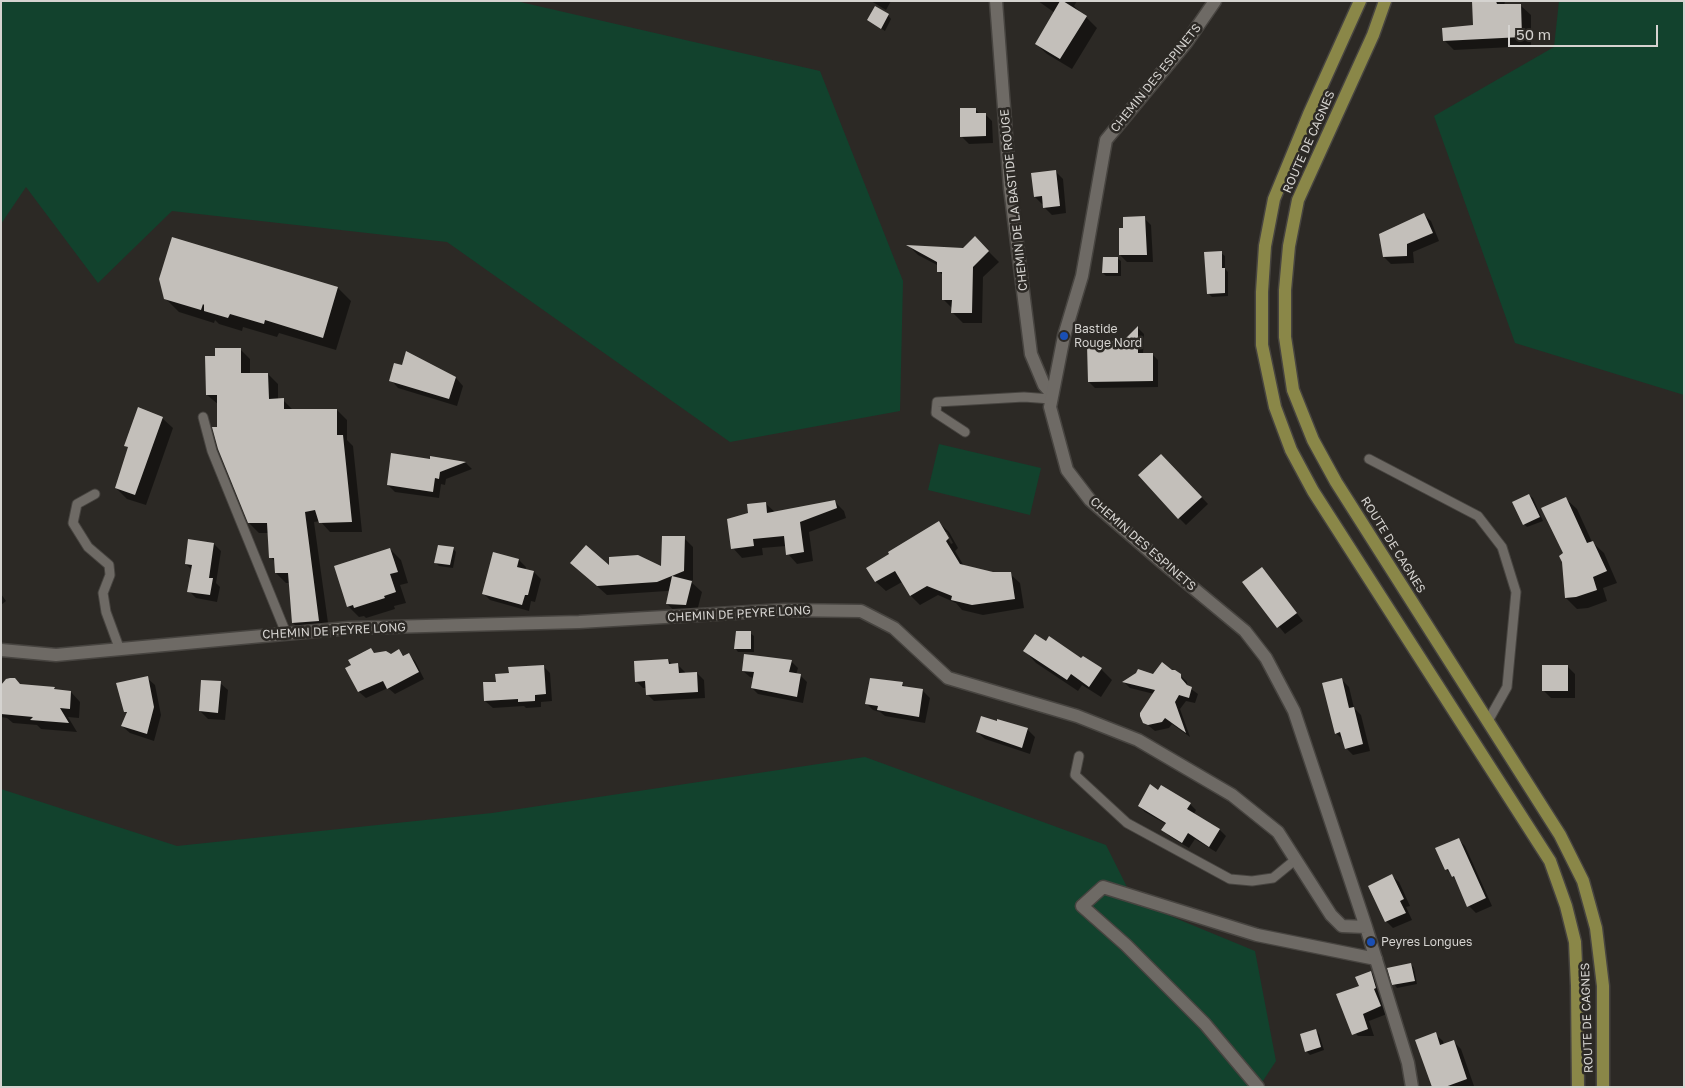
<!DOCTYPE html>
<html>
<head>
<meta charset="utf-8">
<style>
  body { margin:0 }
  #map { position:relative; width:1685px; height:1088px; overflow:hidden; background:#2c2925; font-family:"Golos Text",sans-serif }
  canvas { display:block }
  .frame { position:absolute; inset:0; border:2px solid #d5d3d0; pointer-events:none }
  .scale { position:absolute; left:1508px; top:25px; width:150px; height:22px; box-sizing:border-box; border:2px solid #d5d3d0; border-top:0; padding-left:6px; font-size:15px; line-height:18px; white-space:nowrap; color:#d5d3d0; -webkit-text-stroke:4px #2c2925; paint-order:stroke }
</style>
</head>
<body>
<div id="map">
<canvas width="1685" height="1088"></canvas>
<div class="frame"></div>
<div class="scale">50 m</div>
</div>
<script>
const ctx = document.querySelector('canvas').getContext('2d');
ctx.lineJoin = 'round';
function fillPath(path, color) { ctx.fillStyle = color; ctx.fill(path, 'evenodd'); }
const shape = rows => new Path2D(rows.map(r => 'M' + r).join(''));
function trace(path, color, width, dash) { ctx.strokeStyle = color; ctx.lineWidth = width; ctx.lineCap = dash ? 'butt' : 'round'; ctx.setLineDash(dash || []); ctx.stroke(path); }
function drawText(font, color, halo, rows, align = 'center') {
  ctx.font = font + ' "Golos Text",sans-serif'; ctx.lineWidth = 5; ctx.setLineDash([]); ctx.textBaseline = 'middle'; ctx.strokeStyle = halo; ctx.fillStyle = color; for (const [text, x, y, turn = 0] of rows) {
    ctx.save(); ctx.translate(x, y); ctx.rotate((+turn || 0) * Math.PI / 180); ctx.textAlign = isNaN(turn) ? turn : align; if (halo) ctx.strokeText(text, 0, 0); ctx.fillText(text, 0, 0); ctx.restore();
  }
}
fillPath(shape([
  [1,1,516,1,820,71,903,281,900,411,730,442,447,242,172,211,98,283,26,187,1,224],
  [1559,1,1684,1,1684,395,1515,343,1434,116,1554,47],
  [939,444,1041,468,1030,515,928,490],
  [865,757,1106,845,1134,901,1255,951,1276,1061,1259,1087,1,1087,1,789,177,846,492,813]
]), '#12422d');
fillPath(shape([
  [871,1,891,1,886,10],
  [1038,1,1077,1,1074,6,1079,11,1078,12,1086,17,1097,28,1072,69,1047,54,1036,44,1055,13],
  [1473,1,1505,1,1504,6,1520,5,1531,15,1531,46,1454,50,1444,40,1474,26],
  [888,15,891,19,885,31,868,20],
  [976,110,980,114,985,114,992,121,993,143,969,144,961,136],
  [1055,171,1063,179,1066,213,1052,215,1045,208,1044,204,1042,204,1035,197],
  [1423,214,1431,221,1439,241,1413,252,1414,263,1391,264,1384,257],
  [1144,218,1151,225,1153,262,1127,262,1120,255,1124,229],
  [975,238,999,262,983,277,982,323,963,323,952,312,953,309,943,299,944,276,938,271,939,266,918,255,910,247,964,249],
  [1221,253,1225,256,1225,269,1228,272,1228,296,1212,297,1208,293],
  [1117,258,1121,261,1121,276,1106,276,1103,273],
  [338,288,351,301,336,350,279,333,277,337,243,327,242,331,219,324,215,320,214,323,179,312,166,299],
  [1138,328,1144,334,1143,354,1152,354,1158,360,1158,387,1095,388,1089,382,1102,346,1123,342],
  [240,349,250,359,250,374,268,374,278,384,278,400,283,400,293,410,337,410,347,420,347,440,353,446,362,532,330,532,320,521,314,522,329,630,303,633,293,623,290,583,286,583,276,573,275,562,271,557,269,533,259,533,249,523,218,429,219,405,207,395,216,357],
  [407,353,456,378,463,386,457,406,398,388,391,380,403,367],
  [162,418,173,428,146,505,127,499,116,488,129,448,126,445],
  [431,457,466,463,472,469,446,479,445,485,441,484,439,498,395,492,388,485,431,461],
  [1179,473,1208,504,1186,525,1179,518,1178,474],
  [1529,495,1533,498,1543,521,1527,527,1524,524],
  [1566,499,1577,509,1592,542,1604,553,1617,583,1603,588,1607,601,1588,608,1577,609,1566,598,1563,562],
  [834,501,844,511,846,518,809,532,813,561,797,564,788,554,786,546,762,548,763,555,742,558,733,548,750,514,765,503,775,512],
  [939,523,949,532,958,548,955,551,964,566,992,573,1010,574,1020,583,1024,608,983,615,962,610,956,603,938,595,920,605,911,596,902,582,886,591,876,582,868,568],
  [944,532,947,532,953,543,951,544],
  [684,538,693,547,693,580,690,581,702,592,696,615,678,614,667,604,670,590,667,591,607,595,581,572,611,568,662,567],
  [190,541,214,544,221,551,216,583,220,587,217,602,196,598,189,591,192,570,186,564],
  [453,548,456,552,453,568,439,566,436,563],
  [390,549,401,560,408,583,400,585,406,603,394,606,395,609,366,618,364,616,359,617,348,606],
  [519,560,526,567,525,570,534,572,541,579,535,602,531,601,529,611,490,600,483,593],
  [1261,568,1303,621,1285,634,1243,582],
  [1,594,6,601,1,605],
  [750,633,754,636,754,652,738,652,735,648],
  [371,649,375,654,391,655,399,651,405,657,409,655,415,661,424,679,395,694,388,688,366,698,359,692,347,668],
  [1025,651,1082,660,1101,669,1112,680,1101,697,1082,685,1078,691,1036,663],
  [668,660,673,665,678,665,685,672,685,674,697,673,704,680,705,698,654,701,647,694,647,688,643,688,636,681],
  [791,661,798,668,796,675,800,675,807,682,803,703,758,694,752,688,754,678,750,677,743,671],
  [543,666,550,673,552,701,541,702,541,707,526,708,524,706,493,708,485,701,497,683,510,674],
  [1568,667,1575,674,1575,698,1551,698,1543,690],
  [1154,675,1179,676,1182,684,1182,677,1187,682,1187,686,1198,694,1195,703,1186,701,1180,709,1190,737,1172,724,1169,728,1155,731,1144,722,1154,694,1130,688,1124,682],
  [147,678,155,685,161,715,154,741,130,733,122,726,128,714,125,712],
  [1342,680,1349,687,1354,708,1361,715,1370,751,1353,755,1346,748,1343,740,1336,733],
  [220,683,228,690,225,720,208,719,200,711],
  [902,684,907,688,923,691,930,698,925,723,885,716,880,712,873,710,866,703],
  [1,686,20,686,54,688,56,690,71,692,80,702,79,718,68,717,77,732,41,729,37,725,13,723,7,718,1,717],
  [998,721,1028,730,1035,737,1030,754,985,739,977,732,998,722],
  [1190,804,1196,810,1194,814,1220,830,1226,836,1216,852,1195,839,1189,848,1169,836,1163,829,1166,824,1145,812,1139,806],
  [1458,839,1465,846,1492,906,1476,913,1469,906,1457,881,1446,869],
  [1392,876,1399,882,1410,906,1406,907,1412,920,1393,928,1386,921],
  [1411,964,1414,968,1417,984,1397,988,1394,984],
  [1371,972,1378,979,1383,995,1380,995,1387,1014,1369,1021,1374,1036,1358,1036,1350,1028,1360,987],
  [1315,1031,1319,1034,1324,1050,1310,1055,1306,1051],
  [1435,1034,1443,1041,1444,1045,1454,1042,1461,1049,1474,1086,1433,1087]
]), '#0007');
fillPath(shape([
  [1060,1,1063,1,1087,16,1060,59,1035,44],
  [1472,1,1496,1,1497,4,1521,4,1522,37,1443,41,1442,28,1473,25],
  [875,6,889,14,881,29,867,20],
  [960,108,976,108,976,113,986,113,986,136,960,137],
  [1056,170,1060,206,1043,208,1042,196,1034,197,1031,173],
  [1424,213,1433,233,1407,244,1407,256,1383,257,1379,234],
  [1145,216,1147,255,1119,255,1119,228,1123,228,1123,217],
  [975,236,989,251,973,267,972,313,951,313,952,300,942,300,942,272,937,272,937,262,906,245,963,248],
  [172,237,338,287,323,338,265,320,264,324,230,314,228,318,204,311,204,305,203,304,201,310,164,299,159,279],
  [1222,251,1222,268,1225,268,1225,293,1207,294,1204,252],
  [1103,257,1118,257,1118,273,1102,273],
  [1138,326,1138,353,1153,353,1153,381,1088,382,1087,345,1100,345,1100,341,1123,341],
  [215,348,241,348,241,373,268,373,269,399,284,398,284,409,337,409,337,435,343,435,352,522,319,523,315,510,305,512,319,621,292,623,288,573,275,573,274,558,269,558,267,523,248,523,218,449,212,427,217,427,217,395,206,395,205,356,215,356],
  [406,351,456,377,449,399,389,381,394,363,402,365],
  [138,407,163,417,135,495,115,488,128,447,124,446],
  [391,453,430,459,430,456,466,462,440,472,439,479,435,478,433,492,387,485],
  [1161,454,1202,497,1178,519,1138,475],
  [1529,494,1540,517,1523,525,1512,502],
  [1566,497,1587,543,1593,541,1607,571,1593,577,1597,590,1576,597,1565,598,1562,562,1559,556,1563,553,1541,508],
  [835,500,837,508,800,522,804,552,786,555,784,536,753,539,754,546,731,549,727,519,748,513,747,504,766,502,767,513],
  [939,521,949,538,946,541,960,564,993,572,1011,572,1015,599,972,605,951,600,952,596,927,586,910,596,895,571,875,582,866,568,889,554,888,552],
  [662,536,685,536,684,571,657,582,597,586,570,563,586,545,609,565,609,557,638,555,661,566],
  [188,539,214,543,209,578,213,578,210,595,187,592,192,565,185,564],
  [438,545,454,547,450,565,434,563],
  [390,548,398,572,390,574,396,592,384,596,385,598,354,608,353,605,347,607,334,566],
  [493,552,519,559,517,567,534,571,528,595,525,595,522,605,482,594],
  [1262,567,1297,613,1277,628,1242,582],
  [672,576,692,581,686,605,666,604],
  [736,631,751,631,751,649,734,649],
  [1035,634,1046,641,1049,636,1081,658,1083,656,1102,668,1089,687,1071,674,1067,680,1023,651],
  [371,648,374,653,386,651,391,654,399,649,403,656,409,653,419,672,387,689,383,681,358,692,345,668,351,665,348,660],
  [744,654,792,660,789,672,801,674,797,697,751,688,754,672,742,671],
  [668,659,669,664,678,663,679,673,697,672,698,692,646,695,645,681,635,682,634,661],
  [1162,662,1172,670,1175,670,1181,674,1181,678,1187,685,1192,687,1189,698,1179,695,1175,702,1186,733,1165,718,1162,722,1148,725,1143,723,1140,716,1140,713,1155,690,1122,682,1136,673,1138,669,1153,674],
  [544,665,546,694,535,695,535,701,518,702,518,699,484,701,483,682,496,682,495,674,509,673,508,667],
  [1542,665,1568,665,1568,691,1542,691],
  [148,676,154,707,147,734,121,726,127,712,124,712,116,683],
  [10,678,15,678,20,684,55,687,54,689,71,691,70,709,60,708,69,723,30,720,33,717,1,714,1,685,6,679],
  [870,678,903,682,902,686,923,689,919,717,877,710,878,706,865,704],
  [1342,678,1349,708,1354,707,1363,744,1345,749,1340,732,1335,734,1322,683],
  [201,680,221,681,218,713,199,711],
  [981,716,997,721,997,719,1028,728,1022,748,976,732],
  [1150,784,1158,790,1161,785,1191,803,1187,809,1220,829,1209,847,1188,833,1182,843,1161,830,1166,823,1138,806],
  [1459,838,1486,898,1467,907,1454,876,1452,877,1448,869,1445,870,1435,848],
  [1392,874,1404,899,1400,901,1406,913,1385,922,1368,886],
  [1411,963,1415,981,1392,985,1387,968],
  [1371,971,1376,988,1374,989,1381,1006,1363,1014,1368,1029,1352,1035,1336,994,1359,986,1355,977],
  [1316,1029,1321,1047,1305,1052,1300,1034],
  [1436,1032,1440,1045,1454,1040,1467,1079,1445,1087,1432,1087,1415,1040]
]), '#c3bfba');
const service = shape([
  [203,417,212,451,286,633],
  [965,432,936,413,937,402,1024,397,1051,399],
  [1369,459,1478,516,1502,547,1516,592,1507,687,1488,721],
  [95,494,77,504,73,523,88,547,109,565,110,575,103,593,106,612,120,650],
  [1079,756,1075,775,1127,823,1230,879,1252,881,1273,878,1295,860]
]);
const minor = shape([
  [996,1,1010,188,1031,354,1044,385,1052,394],
  [1258,1087,1205,1024,1126,945,1082,906,1103,887,1257,935,1376,959]
]);
const tertiary = shape([
  [1215,1,1186,43,1106,140,1082,276,1064,336,1050,407,1067,470,1090,500,1163,563,1245,631,1266,658,1294,711,1366,927,1408,1063,1412,1087],
  [1,650,56,655,349,628,579,622,785,610,861,611,894,628,948,678,1077,716,1138,740,1232,795,1278,832,1331,915,1342,926,1366,927]
]);
const primary = shape([
  [1360,1,1309,114,1274,199,1265,246,1262,292,1262,345,1275,407,1291,450,1313,491,1550,861,1566,906,1575,942,1577,986,1578,1087],
  [1385,1,1373,35,1298,200,1289,246,1285,290,1285,337,1293,390,1313,440,1336,482,1560,835,1583,881,1596,928,1603,986,1603,1087]
]);
trace(service, '#474440', 11);
trace(minor, '#474440', 15);
trace(tertiary, '#474440', 15);
trace(primary, '#474440', 15);
trace(service, '#6e6a65', 9);
trace(minor, '#6e6a65', 12);
trace(tertiary, '#6e6a65', 12);
trace(primary, '#8a8748', 12);
for (const [x, y, r, color] of [
  [1064,336,5,"#1a4fb4"],
  [1371,942,5,"#1a4fb4"]
]) { const dot = new Path2D(); dot.arc(x, y, r, 0, 2 * Math.PI); ctx.fillStyle = color; ctx.fill(dot); trace(dot, '#2c2925', 2); }
drawText('12px', '#d5d3d0', '#2c2925', [
  ["CHEMIN DES ESPINETS",1156,78,-51],
  ["ROUTE DE CAGNES",1309,142,-66],
  ["CHEMIN DE LA BASTIDE ROUGE",1014,200,-96],
  ["CHEMIN DES ESPINETS",1143,544,41],
  ["ROUTE DE CAGNES",1393,545,58],
  ["CHEMIN DE PEYRE LONG",739,614,-3],
  ["CHEMIN DE PEYRE LONG",334,631,-3],
  ["ROUTE DE CAGNES",1587,1018,-92]
]);
drawText('12px', '#d5d3d0', '#2c2925', [
  ["Bastide",1074,329],
  ["Rouge Nord",1074,343],
  ["Peyres Longues",1381,942]
], 'left');
</script>
</body>
</html>
